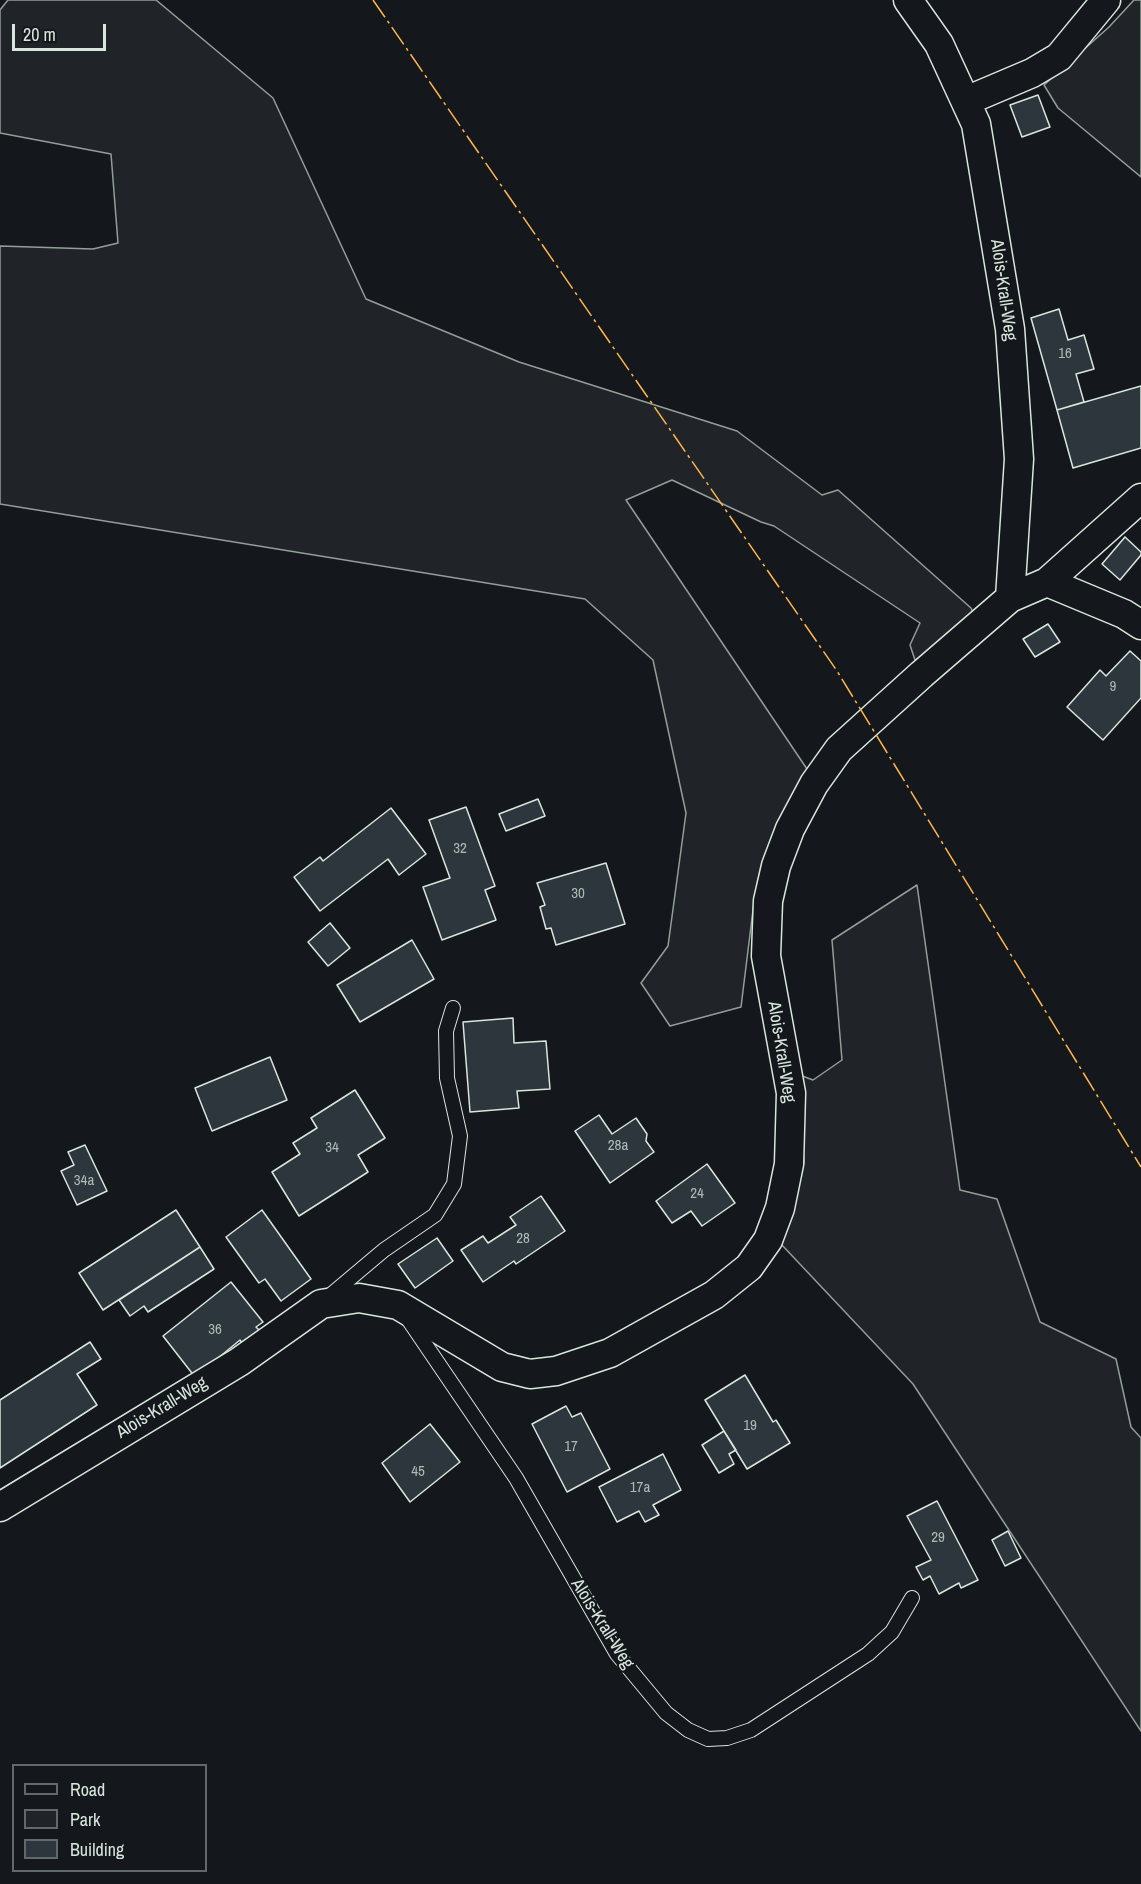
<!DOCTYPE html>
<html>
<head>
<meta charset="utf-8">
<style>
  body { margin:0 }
  #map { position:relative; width:1141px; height:1884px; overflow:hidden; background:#14181c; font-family:"Archivo Narrow",sans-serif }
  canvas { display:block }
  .legend { position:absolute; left:12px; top:1764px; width:195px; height:108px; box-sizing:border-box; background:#14181c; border:2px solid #626a69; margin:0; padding:8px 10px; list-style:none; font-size:18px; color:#d8e6dc }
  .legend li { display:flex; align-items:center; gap:12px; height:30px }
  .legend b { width:30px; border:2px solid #626a69 }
  .scale { position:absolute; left:12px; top:24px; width:94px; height:27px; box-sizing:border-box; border:3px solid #d8e6dc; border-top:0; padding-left:8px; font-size:18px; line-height:21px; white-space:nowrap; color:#d8e6dc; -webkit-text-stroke:4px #14181c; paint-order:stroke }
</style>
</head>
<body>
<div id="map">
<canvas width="1141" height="1884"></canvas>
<ul class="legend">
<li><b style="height:8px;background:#14181c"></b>Road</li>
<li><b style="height:16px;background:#202428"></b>Park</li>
<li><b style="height:16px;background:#2c363c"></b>Building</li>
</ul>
<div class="scale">20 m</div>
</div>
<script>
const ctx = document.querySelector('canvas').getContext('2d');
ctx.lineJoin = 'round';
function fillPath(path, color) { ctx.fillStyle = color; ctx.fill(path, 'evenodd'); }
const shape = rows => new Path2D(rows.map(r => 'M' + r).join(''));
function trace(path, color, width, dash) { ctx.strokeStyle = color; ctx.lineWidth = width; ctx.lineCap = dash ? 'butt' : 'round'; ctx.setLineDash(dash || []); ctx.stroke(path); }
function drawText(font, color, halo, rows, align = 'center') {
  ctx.font = font + ' "Archivo Narrow",sans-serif'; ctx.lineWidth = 4.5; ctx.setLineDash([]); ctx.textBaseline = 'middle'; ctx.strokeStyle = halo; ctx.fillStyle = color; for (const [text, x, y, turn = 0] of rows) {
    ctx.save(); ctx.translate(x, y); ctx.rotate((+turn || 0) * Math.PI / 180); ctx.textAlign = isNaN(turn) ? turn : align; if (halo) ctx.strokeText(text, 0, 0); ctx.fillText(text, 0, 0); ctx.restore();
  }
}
const green = shape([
  [8,0,156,0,273,98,366,299,519,362,737,431,822,495,838,490,971,608,975,617,916,663,910,645,920,623,774,526,761,522,672,480,626,500,807,769,754,902,741,1007,670,1026,641,983,668,946,686,813,653,660,585,599,0,504,0,246,93,249,118,243,111,154,0,133,0,10,8,0],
  [1134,0,1141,0,1141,177,1058,108,1044,85,1109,27,1134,0],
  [917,885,960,1190,997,1199,1040,1322,1116,1359,1131,1427,1141,1438,1141,1731,913,1384,781,1244,804,1162,797,1074,813,1080,842,1060,832,940,917,885]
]);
fillPath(green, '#202428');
trace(green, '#939e99', 1.5);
const building = shape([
  [1038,95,1050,127,1022,137,1010,105,1038,95],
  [1059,309,1068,340,1084,335,1094,369,1076,374,1084,402,1057,410,1031,318,1059,309],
  [1141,386,1141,448,1073,468,1057,410,1141,386],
  [1125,537,1141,552,1141,555,1120,580,1102,564,1125,537],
  [1048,624,1060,642,1035,657,1023,639,1048,624],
  [1130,651,1141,661,1141,698,1103,740,1067,707,1100,670,1106,676,1130,651],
  [538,799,545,816,506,831,499,814,538,799],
  [466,807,495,886,485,890,496,920,442,940,423,887,450,878,429,820,466,807],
  [391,808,426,854,399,875,388,859,320,911,294,877,320,857,323,861,391,808],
  [606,863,625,924,556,945,551,928,546,929,540,907,545,905,537,883,606,863],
  [330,923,350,948,328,966,308,942,330,923],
  [412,940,434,979,360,1022,337,985,412,940],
  [513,1018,514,1043,546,1041,550,1089,517,1091,519,1108,470,1112,463,1022,513,1018],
  [270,1057,287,1100,212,1131,195,1088,270,1057],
  [355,1090,385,1138,358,1155,368,1172,299,1216,272,1172,300,1154,293,1143,317,1128,311,1118,355,1090],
  [599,1115,612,1134,636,1118,647,1134,646,1141,654,1152,610,1183,575,1131,599,1115],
  [85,1145,107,1191,77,1205,61,1171,74,1165,68,1152,85,1145],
  [707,1164,735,1203,702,1226,691,1211,672,1223,656,1201,707,1164],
  [541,1196,565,1231,516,1264,514,1261,483,1282,461,1250,483,1236,488,1243,516,1225,510,1217,541,1196],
  [176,1210,200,1247,103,1310,79,1273,176,1210],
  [262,1210,311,1279,281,1301,265,1279,259,1283,226,1237,262,1210],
  [437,1238,453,1261,415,1288,398,1264,437,1238],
  [200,1247,214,1269,148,1312,144,1306,130,1316,119,1300,200,1247],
  [231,1282,263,1322,256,1327,261,1332,244,1346,240,1340,195,1377,163,1336,231,1282],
  [90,1342,101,1359,77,1374,97,1405,0,1468,0,1400,90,1342],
  [745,1375,773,1422,776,1420,790,1443,747,1469,705,1400,745,1375],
  [566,1406,572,1417,581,1413,610,1469,567,1492,532,1424,566,1406],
  [430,1424,460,1462,410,1502,382,1463,430,1424],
  [724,1431,736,1450,729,1454,734,1464,719,1473,702,1445,724,1431],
  [663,1454,681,1490,653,1505,659,1515,645,1522,639,1511,617,1522,599,1487,663,1454],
  [937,1501,978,1580,961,1588,959,1583,939,1594,930,1576,923,1580,916,1567,931,1560,907,1516,937,1501],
  [1008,1531,1021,1558,1005,1566,992,1540,1008,1531]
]);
fillPath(building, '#2c363c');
trace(building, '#d8e6dc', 1.5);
const service = shape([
  [327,1298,384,1250,435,1215,454,1184,460,1136,447,1078,446,1031,453,1008],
  [408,1319,516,1478,617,1654,666,1713,688,1730,708,1739,727,1738,751,1730,868,1654,892,1632,912,1598]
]);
const minor = shape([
  [908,0,939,44,976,124,1010,329,1019,459,1010,598],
  [966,101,1032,73,1059,57,1106,0],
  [1047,582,1141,498],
  [0,1507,239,1362,321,1304,359,1298,398,1305,502,1367,530,1374,556,1371,610,1353,714,1295,749,1267,768,1240,780,1208,789,1164,791,1093,766,956,768,901,776,866,790,829,814,784,839,749,922,674,1010,598,1047,582,1124,614,1141,625]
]);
trace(service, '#d8e6dc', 16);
trace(minor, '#d8e6dc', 31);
trace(service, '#14181c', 14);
trace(minor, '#14181c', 28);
trace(shape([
  [373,0,837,671,1141,1167]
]), '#ffb74d', 1.5, [21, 4.5, 3, 4.5]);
drawText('15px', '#adbab4', null, [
  ["16",1065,354],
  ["9",1113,687],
  ["32",460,849],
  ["30",578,894],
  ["28a",618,1146],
  ["34",332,1148],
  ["34a",84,1181],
  ["24",697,1194],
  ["28",523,1239],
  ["36",215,1330],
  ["19",750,1426],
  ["17",571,1447],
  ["45",418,1472],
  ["17a",640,1488],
  ["29",938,1538]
]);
drawText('18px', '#d8e6dc', '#14181c', [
  ["Alois-Krall-Weg",1003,290,82],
  ["Alois-Krall-Weg",781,1052,81],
  ["Alois-Krall-Weg",162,1408,-31],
  ["Alois-Krall-Weg",602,1624,58]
]);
</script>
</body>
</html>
